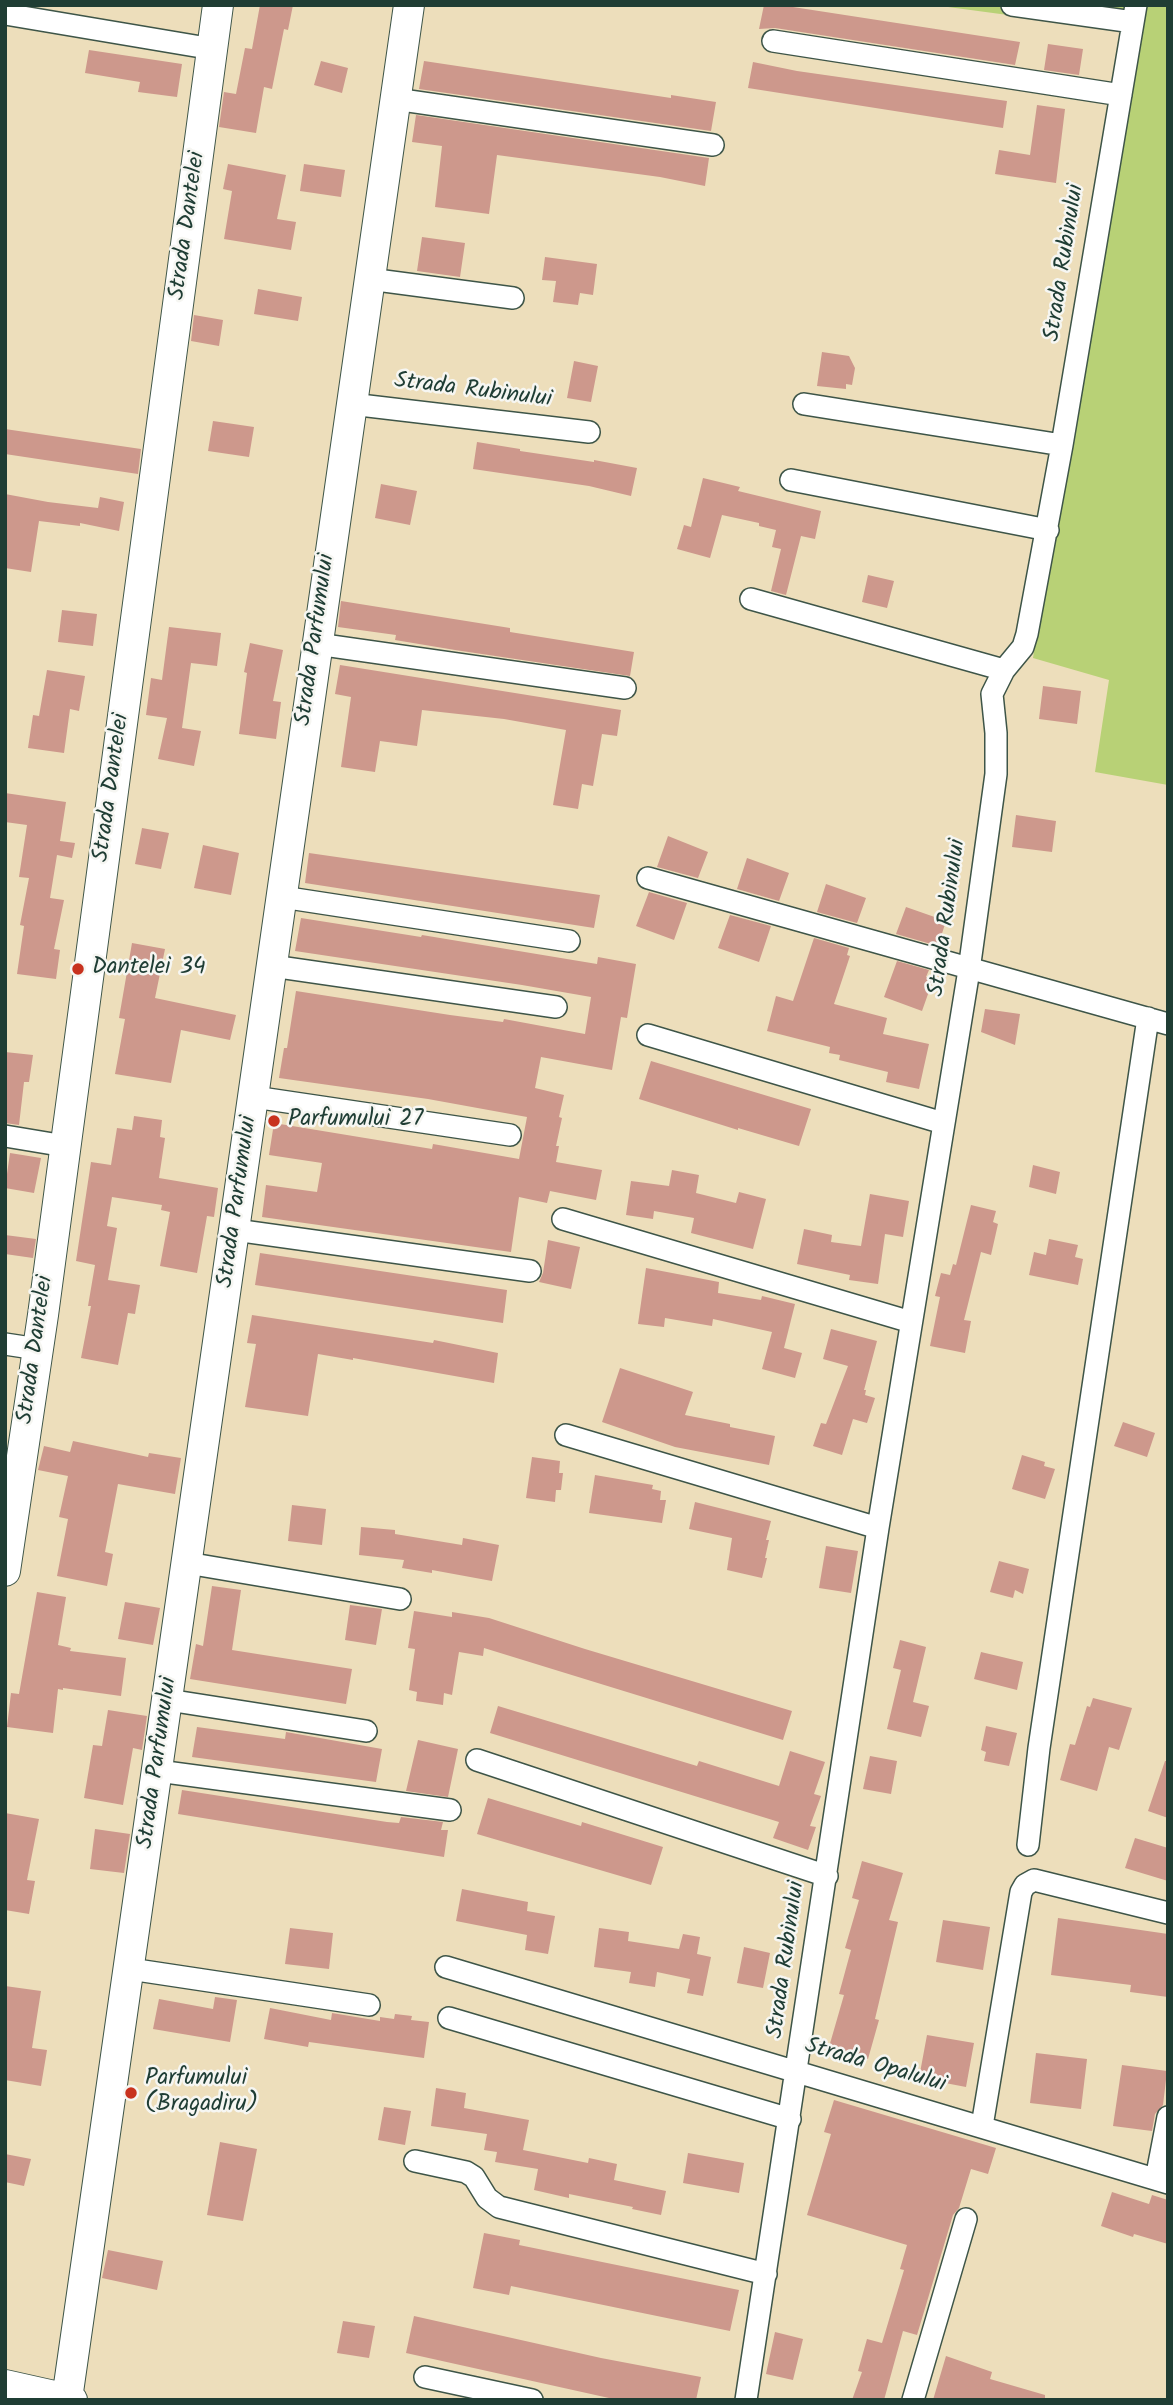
<!DOCTYPE html>
<html>
<head>
<meta charset="utf-8">
<style>
  body { margin:0 }
  #map { position:relative; width:1173px; height:2405px; overflow:hidden; background:#eddebb; font-family:Kalam,sans-serif }
  canvas { display:block }
  .frame { position:absolute; inset:0; border:7px solid #1f3d34; pointer-events:none }
</style>
</head>
<body>
<div id="map">
<canvas width="1173" height="2405"></canvas>
<div class="frame"></div>
</div>
<script>
const ctx = document.querySelector('canvas').getContext('2d');
ctx.lineJoin = 'round';
function fillPath(path, color) { ctx.fillStyle = color; ctx.fill(path, 'evenodd'); }
const shape = rows => new Path2D(rows.map(r => 'M' + r).join(''));
function trace(path, color, width, dash) { ctx.strokeStyle = color; ctx.lineWidth = width; ctx.lineCap = dash ? 'butt' : 'round'; ctx.setLineDash(dash || []); ctx.stroke(path); }
function drawText(font, color, halo, rows, align = 'center') {
  ctx.font = font + ' Kalam,sans-serif'; ctx.lineWidth = 5; ctx.setLineDash([]); ctx.textBaseline = 'middle'; ctx.strokeStyle = halo; ctx.fillStyle = color; for (const [text, x, y, turn = 0] of rows) {
    ctx.save(); ctx.translate(x, y); ctx.rotate((+turn || 0) * Math.PI / 180); ctx.textAlign = isNaN(turn) ? turn : align; if (halo) ctx.strokeText(text, 0, 0); ctx.fillText(text, 0, 0); ctx.restore();
  }
}
fillPath(shape([
  [933,5,1168,5,1168,785,1095,772,1109,680,1033,658,1128,31]
]), '#b8d176');
fillPath(shape([
  [260,5,293,5,288,30,284,29,272,89,264,87,256,133,219,127,224,92,236,94,245,48,252,49],
  [764,5,780,5,1020,42,1015,65,775,28,759,29],
  [1048,44,1083,49,1079,75,1044,70],
  [89,50,182,64,177,97,138,92,140,82,85,73],
  [321,61,348,68,342,93,314,85],
  [424,61,671,98,671,95,716,102,711,131,419,89],
  [753,62,797,71,1007,101,1003,128,748,88],
  [1037,105,1065,109,1056,183,995,174,999,150,1030,155],
  [416,115,709,158,705,186,660,177,497,155,489,214,435,207,442,146,412,142],
  [228,164,286,175,277,219,296,222,291,250,224,239,232,191,223,189],
  [304,164,345,170,341,197,300,191],
  [422,237,465,243,460,277,417,271],
  [545,257,597,264,593,295,580,293,578,305,553,302,556,281,542,280],
  [258,289,302,297,298,321,254,314],
  [194,315,223,320,219,346,191,341],
  [822,352,849,356,855,368,852,385,846,384,846,389,817,386],
  [574,361,598,366,591,402,567,398],
  [213,421,254,427,249,457,208,451],
  [5,429,141,449,138,474,5,454],
  [477,442,520,449,520,451,594,462,594,460,637,468,631,496,589,486,473,469],
  [703,478,740,487,738,491,821,511,815,539,801,536,786,595,771,591,781,549,772,547,776,530,759,526,759,523,722,515,710,558,677,549,684,525,691,527],
  [381,484,417,491,410,525,375,518],
  [5,494,48,502,98,508,100,497,124,502,119,531,80,523,80,526,39,521,31,572,5,568],
  [868,575,894,581,887,608,862,602],
  [341,601,510,628,510,632,634,652,630,676,455,650,395,640,396,635,338,627],
  [62,610,97,614,93,646,58,642],
  [169,627,221,633,217,666,191,663,182,728,201,731,194,766,158,759,167,718,146,715,151,678,162,680],
  [250,643,283,650,273,701,281,702,276,739,239,734,247,673,244,672],
  [340,665,621,710,617,736,602,734,593,786,582,784,578,809,553,805,566,730,504,719,422,710,417,746,380,741,375,772,341,767,351,697,335,694],
  [47,670,85,676,79,711,70,709,64,753,28,748,33,715,39,716],
  [1043,686,1081,691,1077,724,1039,719],
  [5,793,66,802,60,841,75,843,72,858,57,855,50,898,64,900,54,949,60,950,56,979,17,974,24,926,20,925,29,878,19,877,27,825,5,822],
  [1016,815,1056,821,1052,852,1012,847],
  [142,828,169,833,161,869,135,864],
  [668,836,708,852,698,878,657,867],
  [203,845,239,853,231,895,194,888],
  [309,853,600,895,594,928,305,883],
  [747,858,789,873,779,901,737,889],
  [826,884,866,898,857,923,817,912],
  [649,892,687,903,674,940,636,926],
  [906,907,946,921,938,946,896,934],
  [730,915,771,926,759,962,718,948],
  [301,918,421,937,422,935,597,964,598,957,636,964,627,1018,621,1017,612,1070,541,1057,535,1088,564,1095,559,1117,562,1118,556,1146,559,1146,556,1162,602,1170,596,1200,550,1191,547,1203,519,1197,511,1252,262,1217,266,1185,317,1192,322,1163,269,1155,274,1123,432,1149,433,1144,519,1159,527,1117,428,1099,279,1078,284,1048,287,1048,296,991,450,1015,503,1022,504,1019,585,1034,591,997,522,985,295,951],
  [814,938,849,948,847,955,850,956,834,1004,887,1018,883,1034,929,1044,919,1089,886,1082,888,1072,839,1060,840,1055,829,1053,830,1047,767,1031,776,996,793,1001],
  [132,943,165,949,155,998,236,1015,230,1040,181,1030,171,1083,115,1074,125,1019,119,1018],
  [897,961,929,970,926,977,933,980,922,1011,884,997],
  [985,1009,1020,1014,1015,1045,981,1032],
  [5,1052,33,1055,29,1082,24,1082,19,1125,5,1123],
  [651,1061,811,1109,799,1146,738,1128,738,1130,639,1099],
  [134,1116,162,1120,160,1137,165,1138,159,1178,218,1188,214,1217,207,1216,197,1273,160,1266,170,1212,161,1210,162,1205,112,1197,107,1226,117,1228,108,1280,140,1285,135,1314,128,1313,118,1365,81,1358,91,1306,88,1306,95,1265,76,1261,91,1162,111,1165,117,1128,132,1130],
  [10,1153,41,1158,34,1193,5,1188],
  [1033,1165,1060,1172,1056,1194,1029,1187],
  [672,1170,699,1175,696,1193,736,1203,739,1192,766,1199,753,1249,691,1233,694,1218,654,1211,653,1219,626,1215,631,1181,669,1186],
  [870,1194,909,1201,903,1237,885,1234,878,1284,849,1280,850,1275,797,1264,804,1229,832,1235,831,1242,861,1246],
  [971,1205,996,1211,993,1222,998,1224,991,1255,981,1252,964,1320,971,1321,965,1353,930,1346,940,1297,935,1296,941,1273,950,1275,953,1264,956,1265],
  [5,1235,36,1239,33,1258,5,1254],
  [1049,1239,1078,1245,1075,1257,1083,1259,1078,1285,1029,1275,1034,1252,1046,1255],
  [548,1240,580,1247,571,1289,539,1282,543,1273],
  [260,1253,507,1290,503,1323,255,1285],
  [646,1268,719,1282,718,1293,761,1300,762,1296,795,1304,784,1348,802,1353,795,1378,762,1369,772,1332,713,1319,712,1326,665,1318,664,1327,638,1324],
  [252,1315,433,1343,434,1340,498,1353,494,1383,353,1358,353,1360,318,1354,308,1416,245,1407,256,1344,247,1343],
  [831,1329,877,1341,864,1390,866,1390,865,1395,875,1398,867,1423,853,1419,842,1455,813,1446,821,1423,826,1424,848,1366,823,1359],
  [620,1368,693,1392,685,1415,730,1424,730,1427,775,1436,769,1465,675,1447,602,1422],
  [1123,1422,1155,1433,1147,1457,1114,1446],
  [73,1441,148,1457,149,1453,181,1458,175,1494,118,1484,105,1552,113,1554,107,1586,57,1576,68,1519,59,1517,68,1476,38,1470,44,1446,70,1452],
  [1022,1455,1045,1462,1044,1466,1055,1469,1045,1499,1012,1489],
  [532,1457,560,1461,559,1473,563,1473,561,1490,556,1490,555,1502,526,1498],
  [595,1475,653,1485,652,1489,661,1491,660,1500,666,1500,662,1523,589,1513],
  [695,1502,771,1521,766,1540,769,1540,765,1558,767,1558,762,1578,727,1570,732,1538,689,1529],
  [292,1505,326,1509,322,1545,288,1541],
  [361,1527,395,1530,395,1534,462,1545,463,1538,499,1545,492,1581,432,1570,432,1573,402,1568,404,1560,359,1555],
  [826,1546,858,1551,851,1593,819,1588],
  [999,1561,1029,1569,1023,1594,1015,1590,1013,1598,990,1592],
  [212,1586,241,1590,232,1650,352,1669,346,1704,190,1679,196,1644,203,1646],
  [37,1592,66,1597,58,1645,71,1648,70,1651,126,1658,121,1696,63,1688,63,1690,58,1689,53,1733,7,1727,11,1693,19,1694],
  [125,1602,160,1608,153,1645,118,1639],
  [350,1605,382,1609,376,1645,345,1640],
  [414,1611,452,1617,452,1612,489,1618,585,1649,792,1711,783,1740,484,1648,483,1656,459,1652,452,1695,444,1693,443,1705,416,1701,417,1692,409,1690,415,1649,408,1648],
  [900,1640,926,1647,913,1702,929,1706,921,1737,887,1729,901,1670,893,1668],
  [981,1652,1023,1662,1017,1690,974,1679],
  [1093,1698,1132,1708,1119,1750,1109,1747,1097,1791,1060,1780,1070,1744,1075,1745,1087,1706,1090,1707],
  [498,1706,697,1766,699,1761,779,1786,790,1751,825,1762,814,1794,821,1796,810,1826,816,1827,808,1850,773,1838,779,1822,490,1733],
  [108,1710,147,1716,142,1750,133,1748,123,1805,84,1798,93,1745,102,1746],
  [986,1726,1017,1733,1009,1766,984,1761,986,1752,981,1750],
  [197,1727,285,1739,286,1732,382,1749,376,1782,192,1757],
  [418,1740,458,1749,448,1797,406,1791],
  [870,1756,897,1761,891,1794,863,1789],
  [1165,1761,1168,1761,1168,1818,1148,1811],
  [182,1790,387,1822,399,1823,401,1817,443,1822,441,1830,448,1830,444,1857,178,1814],
  [488,1798,581,1826,582,1822,663,1847,651,1885,477,1834],
  [5,1813,39,1819,27,1880,35,1881,29,1914,5,1910],
  [95,1829,130,1834,124,1873,90,1869],
  [1135,1838,1168,1848,1168,1881,1125,1868],
  [862,1861,903,1873,889,1920,898,1922,875,2019,879,2020,868,2059,829,2047,844,1995,839,1994,851,1950,845,1948,859,1900,852,1898],
  [462,1889,528,1902,527,1911,555,1916,548,1954,525,1950,527,1935,456,1921],
  [1058,1918,1168,1934,1168,1997,1130,1992,1131,1985,1051,1975],
  [943,1920,990,1927,983,1970,936,1962],
  [290,1928,333,1933,329,1969,285,1964],
  [599,1928,629,1932,628,1941,679,1949,683,1934,700,1937,697,1954,711,1957,703,1996,687,1993,690,1979,657,1972,655,1987,629,1983,631,1972,594,1967],
  [744,1947,770,1953,763,1988,737,1983],
  [5,1986,41,1991,32,2048,47,2050,41,2086,5,2080],
  [215,1997,237,2000,230,2042,153,2029,159,1999,213,2009],
  [270,2008,331,2020,332,2013,380,2021,380,2017,394,2019,395,2014,412,2016,411,2020,429,2022,424,2058,309,2042,308,2047,264,2039],
  [927,2035,974,2043,966,2087,919,2078],
  [1036,2053,1087,2059,1081,2109,1030,2103],
  [1122,2065,1167,2071,1163,2105,1155,2114,1152,2131,1113,2126],
  [436,2088,466,2093,464,2108,529,2120,523,2150,588,2163,589,2158,617,2164,614,2180,666,2191,661,2215,632,2209,633,2207,569,2194,569,2198,534,2190,538,2169,495,2162,497,2152,484,2150,487,2134,431,2126],
  [834,2100,996,2148,988,2174,971,2169,959,2208,953,2215,917,2335,903,2331,884,2400,852,2400,862,2372,858,2371,867,2339,882,2343,904,2270,900,2269,907,2245,807,2215,831,2134,824,2132],
  [384,2107,411,2111,405,2145,378,2140],
  [220,2142,257,2149,243,2221,207,2215],
  [688,2153,744,2163,739,2193,683,2183],
  [5,2154,31,2159,24,2186,5,2182],
  [1112,2192,1149,2204,1152,2195,1168,2200,1168,2244,1134,2234,1133,2237,1101,2226],
  [484,2233,520,2240,519,2245,739,2290,730,2331,511,2286,509,2295,473,2288],
  [108,2250,163,2261,157,2290,102,2278],
  [414,2316,601,2358,701,2377,696,2400,618,2400,406,2353],
  [343,2321,375,2326,369,2358,337,2353],
  [775,2332,803,2339,793,2380,766,2374],
  [946,2356,992,2372,990,2379,1045,2395,1045,2400,933,2400]
]), '#cd988c');
const street = shape([
  [1012,5,1133,22],
  [5,14,213,49],
  [773,41,1121,95],
  [395,99,713,145],
  [369,279,513,298],
  [351,404,589,432],
  [804,404,1062,445],
  [791,480,1048,530],
  [751,599,1004,670],
  [317,644,625,688],
  [648,878,1168,1024],
  [282,897,569,941],
  [272,966,556,1007],
  [648,1035,943,1123],
  [254,1097,510,1135],
  [5,1136,65,1146],
  [563,1219,911,1322],
  [235,1230,530,1271],
  [5,1344,38,1349],
  [566,1435,878,1528],
  [187,1563,400,1599],
  [168,1700,366,1731],
  [477,1760,827,1876],
  [158,1771,450,1810],
  [1028,1845,1039,1748,1148,1018],
  [446,1967,1168,2183],
  [130,1969,369,2005],
  [449,2018,790,2119],
  [982,2126,1021,1892,1025,1885,1034,1880,1168,1913],
  [415,2161,466,2172,474,2177,487,2198,499,2207,766,2274],
  [1156,2179,1168,2117],
  [425,2377,532,2400],
  [746,2400,878,1528,969,970,996,774,996,733,992,694,1004,670,1023,647,1027,634,1062,445,1136,5],
  [913,2400,966,2219]
]);
const secondary = shape([
  [5,1571,43,1315,218,5],
  [5,2385,72,2400],
  [67,2399,409,5]
]);
trace(street, '#3e5548', 24);
trace(secondary, '#3e5548', 32);
trace(street, '#fff', 21);
trace(secondary, '#fff', 30);
for (const [x, y, r, color] of [
  [78,969,7,"#c8321e"],
  [274,1121,7,"#c8321e"],
  [131,2093,7,"#c8321e"]
]) { const dot = new Path2D(); dot.arc(x, y, r, 0, 2 * Math.PI); ctx.fillStyle = color; ctx.fill(dot); trace(dot, '#f6f6f2', 2.5); }
drawText('23px', '#1f3d34', '#f6f6f2', [
  ["Strada Dantelei",189,226,-82],
  ["Strada Rubinului",1066,263,-81],
  ["Strada Rubinului",473,392,7],
  ["Strada Parfumului",317,640,-82],
  ["Strada Dantelei",113,788,-82],
  ["Strada Rubinului",949,918,-82],
  ["Strada Parfumului",239,1202,-82],
  ["Strada Dantelei",37,1350,-82],
  ["Strada Parfumului",159,1763,-82],
  ["Strada Rubinului",788,1960,-82],
  ["Strada Opalului",875,2067,16]
]);
drawText('23px', '#1f3d34', '#f6f6f2', [
  ["Dantelei 34",92,969],
  ["Parfumului 27",288,1121],
  ["Parfumului",145,2080],
  ["(Bragadiru)",145,2106]
], 'left');
</script>
</body>
</html>
